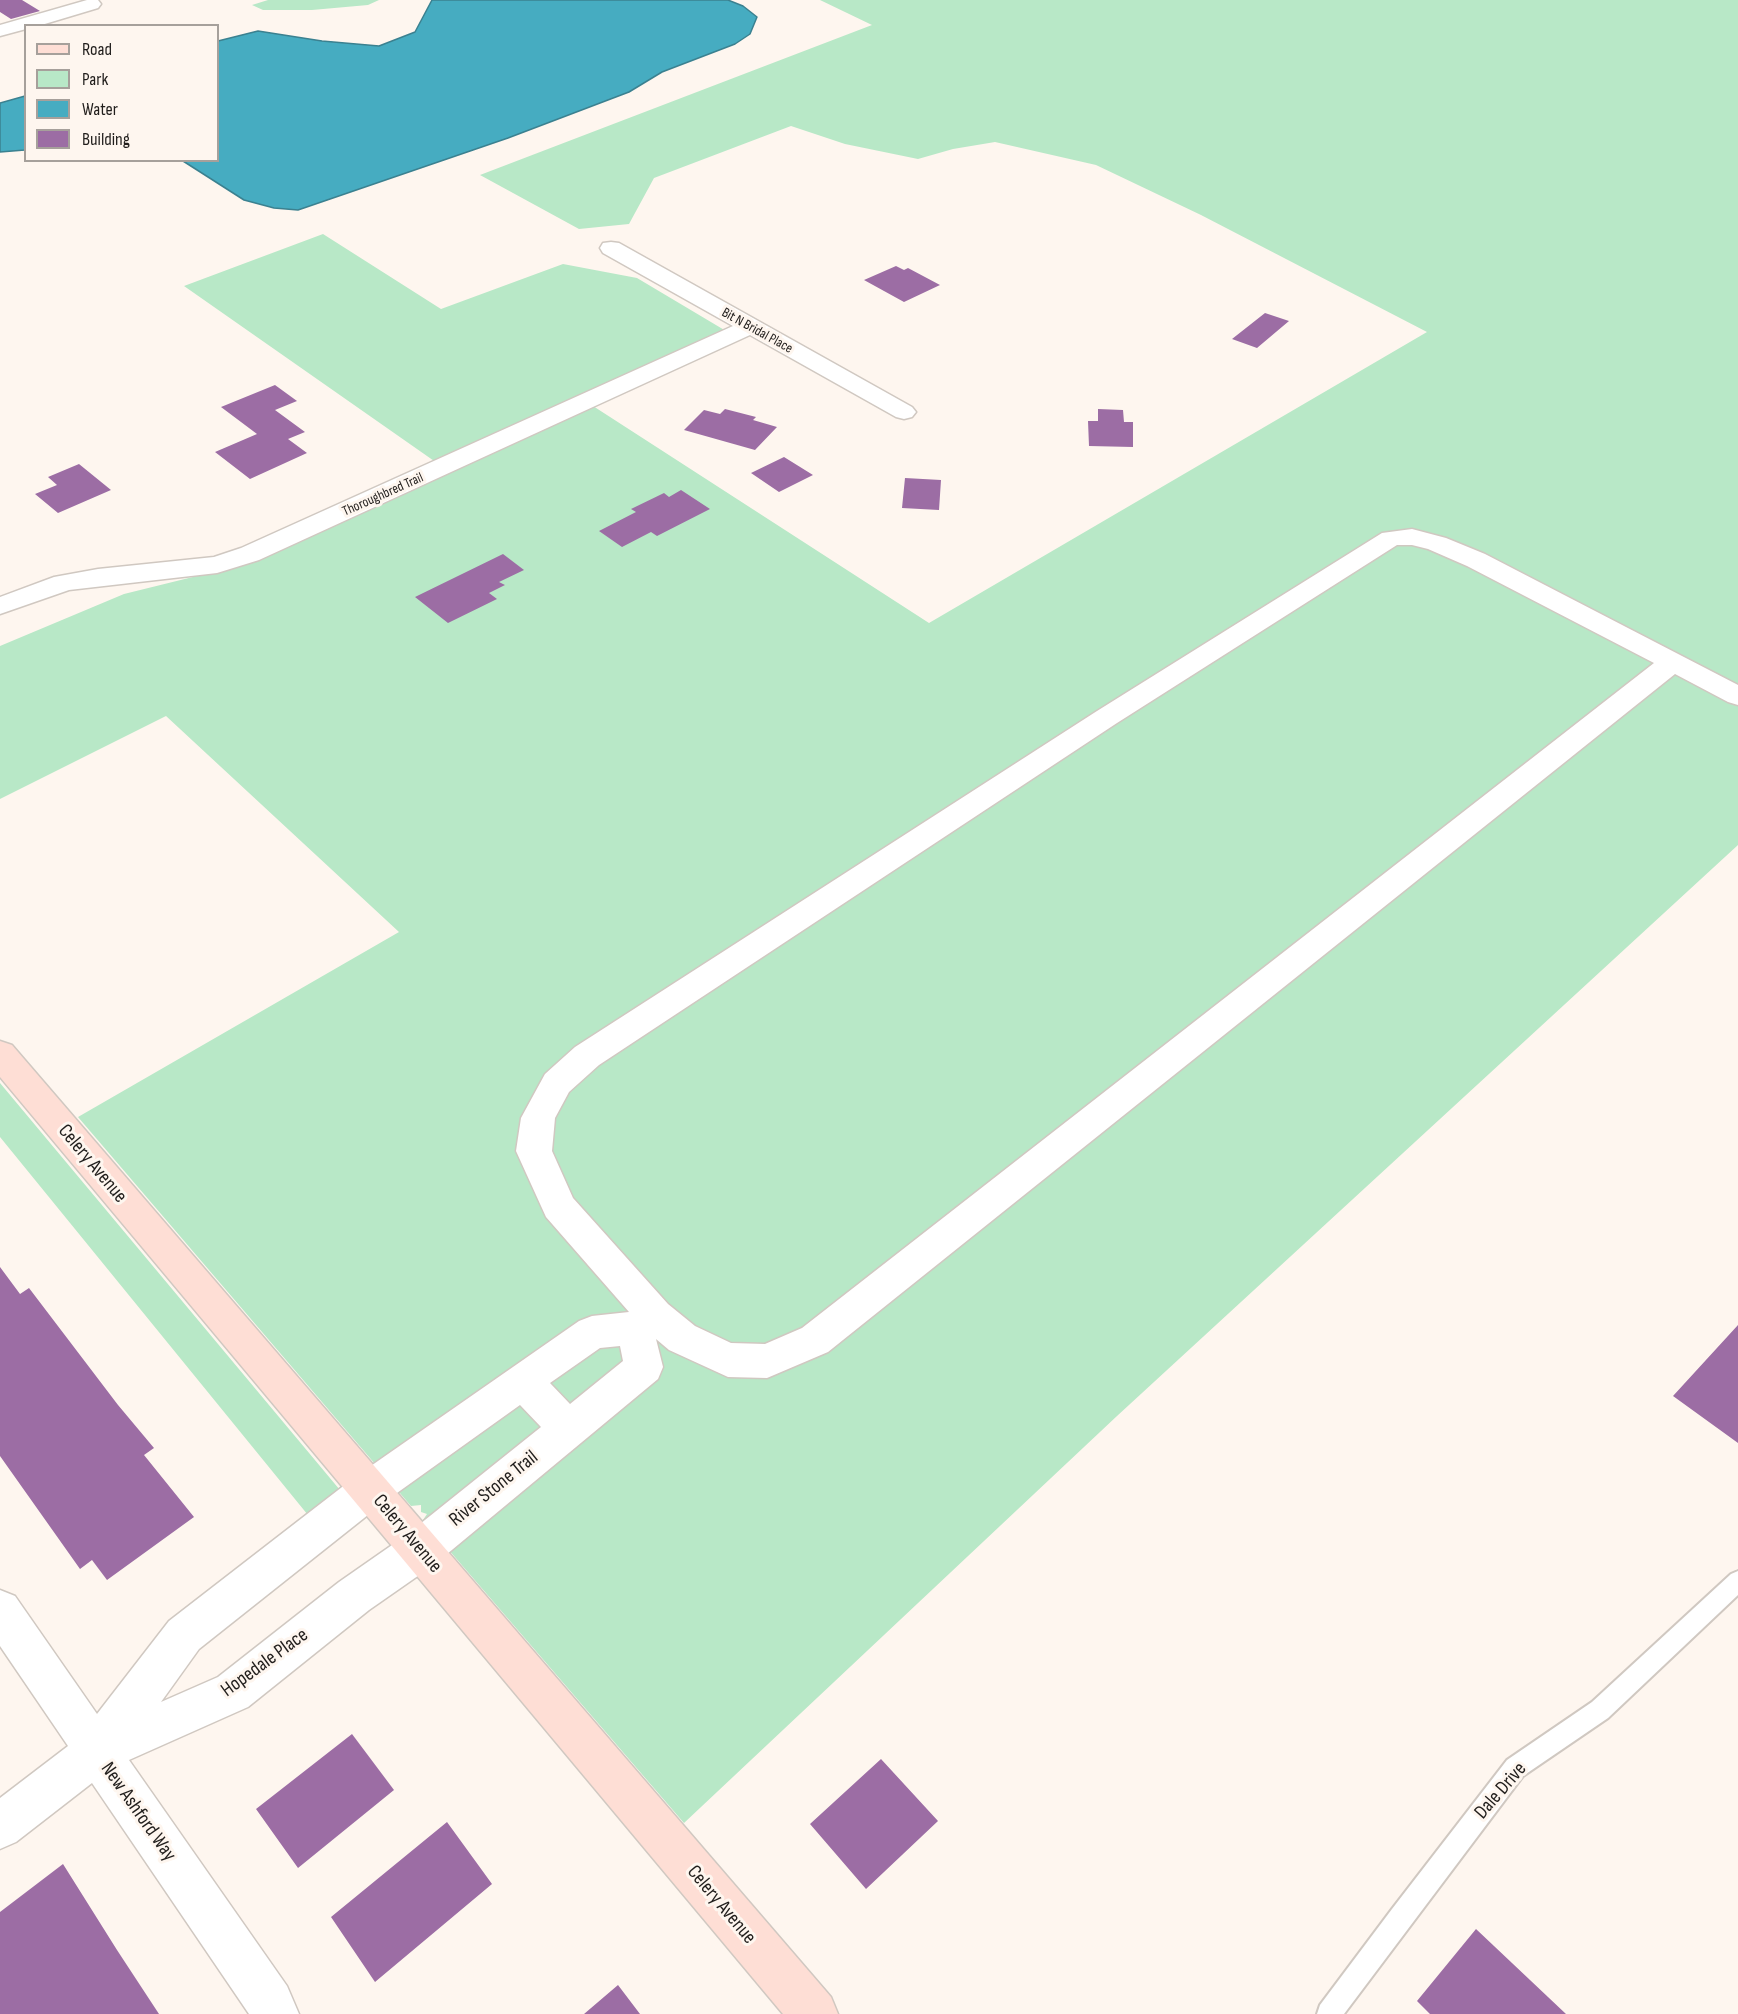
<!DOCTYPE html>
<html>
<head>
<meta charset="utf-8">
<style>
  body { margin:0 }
  #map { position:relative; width:1738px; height:2014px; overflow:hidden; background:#fef6ef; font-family:"Sofia Sans Condensed",sans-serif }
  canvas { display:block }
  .legend { position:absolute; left:24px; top:24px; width:195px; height:138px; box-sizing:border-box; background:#fef6ef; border:2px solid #a6a09b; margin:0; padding:8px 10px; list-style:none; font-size:18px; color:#211e1c }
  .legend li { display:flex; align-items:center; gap:12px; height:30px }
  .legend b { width:30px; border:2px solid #a6a09b }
</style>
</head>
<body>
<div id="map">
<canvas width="1738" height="2014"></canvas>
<ul class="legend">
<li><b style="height:8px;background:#feded5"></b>Road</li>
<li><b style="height:16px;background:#b8e8c7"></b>Park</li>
<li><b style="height:16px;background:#46acc1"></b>Water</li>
<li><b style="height:16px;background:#9c6da4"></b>Building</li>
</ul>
</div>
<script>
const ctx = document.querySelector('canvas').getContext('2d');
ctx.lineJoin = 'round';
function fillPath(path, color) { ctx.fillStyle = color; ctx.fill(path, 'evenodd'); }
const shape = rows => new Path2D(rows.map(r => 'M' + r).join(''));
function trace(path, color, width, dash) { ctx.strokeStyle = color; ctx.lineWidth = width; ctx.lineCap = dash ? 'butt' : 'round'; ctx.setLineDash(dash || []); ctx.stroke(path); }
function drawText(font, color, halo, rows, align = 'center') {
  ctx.font = font + ' "Sofia Sans Condensed",sans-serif'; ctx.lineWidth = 6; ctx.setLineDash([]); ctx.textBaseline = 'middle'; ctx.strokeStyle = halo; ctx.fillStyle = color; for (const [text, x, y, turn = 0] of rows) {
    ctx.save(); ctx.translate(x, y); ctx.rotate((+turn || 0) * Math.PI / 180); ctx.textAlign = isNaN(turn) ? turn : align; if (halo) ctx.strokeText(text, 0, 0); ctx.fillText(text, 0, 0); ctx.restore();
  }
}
fillPath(shape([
  [268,0,379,0,368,5,312,10,263,10,252,5],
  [820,0,1738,0,1738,845,1117,1416,684,1823,423,1520,427,1514,421,1512,421,1505,411,1506,78,1117,399,932,166,716,0,799,0,646,124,594,209,573,593,406,929,623,1427,332,1201,215,1096,165,995,142,953,149,918,159,845,144,791,126,654,178,629,224,579,229,480,175,872,25],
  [323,234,441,309,563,264,637,278,726,331,437,463,184,286],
  [0,1083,360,1514,312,1520,0,1137]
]), '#b8e8c7');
const water = shape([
  [432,0,728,0,743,6,757,17,750,34,735,44,662,72,629,92,508,138,298,210,274,208,244,200,183,161,218,160,218,41,258,31,322,41,379,46,415,32,432,0],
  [25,96,25,150,0,152,0,103,25,96]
]);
fillPath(water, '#46acc1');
trace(water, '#3b8190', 1.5);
fillPath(shape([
  [0,0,22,0,40,11,11,19,0,12],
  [896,266,904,270,908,268,940,285,904,302,864,280],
  [1265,313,1289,321,1257,348,1232,339],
  [275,385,297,401,275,410,305,432,288,439,307,453,250,479,215,452,257,434,221,407],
  [725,409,756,417,753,420,777,427,755,450,684,430,704,410,720,414],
  [1098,409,1123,410,1124,422,1133,422,1133,447,1089,446,1088,421,1098,421],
  [784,457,813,475,779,492,751,473],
  [79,464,111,490,58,513,35,494,57,485,48,477],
  [905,478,941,480,939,510,902,508],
  [681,490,710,509,657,536,651,532,622,547,599,531,636,512,631,509,664,493,669,497],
  [503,554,524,570,499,582,505,585,489,593,497,599,448,623,415,597],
  [0,1267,20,1294,29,1288,118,1405,154,1448,144,1455,194,1517,107,1580,92,1560,80,1569,0,1456],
  [1738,1325,1738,1443,1673,1396],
  [352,1734,394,1790,298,1868,256,1809],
  [881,1759,938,1821,866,1889,810,1824],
  [447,1822,492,1884,375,1982,331,1917],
  [63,1864,117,1950,159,2014,0,2014,0,1912],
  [1476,1929,1566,2014,1430,2014,1417,2001],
  [618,1985,640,2014,584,2014]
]), '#9c6da4');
const lane = shape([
  [1738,1571,1738,1595,1608,1718,1523,1776,1344,2014,1317,2014,1320,2005,1392,1909,1507,1760,1592,1702,1731,1574,1738,1571]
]);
const street = shape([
  [87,0,98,0,101,4,98,8,38,26,26,26,26,29,0,36,0,25,87,0],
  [611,242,619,243,912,407,916,412,912,417,904,419,896,417,750,335,259,560,217,573,69,590,0,614,0,597,54,577,98,569,214,557,241,548,733,326,603,253,600,248,603,243,611,242],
  [1412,529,1446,538,1485,554,1738,685,1738,705,1728,702,1675,674,828,1352,767,1378,728,1377,669,1350,656,1339,663,1367,658,1379,435,1564,369,1610,248,1707,129,1760,287,1986,299,2014,249,2014,92,1783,16,1842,0,1849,0,1798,68,1746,0,1646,0,1590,15,1596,97,1714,169,1621,355,1477,579,1321,592,1316,629,1312,546,1217,516,1151,521,1118,545,1074,575,1047,1097,711,1382,533,1412,529],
  [1397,545,1412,545,1428,549,1467,566,1654,663,802,1328,765,1344,731,1343,695,1326,668,1304,573,1198,552,1151,555,1118,569,1092,599,1065,1117,723,1397,545],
  [620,1346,623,1361,570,1404,550,1383,600,1348,620,1346],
  [520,1405,541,1427,405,1536,339,1582,218,1677,161,1702,199,1649,383,1503,520,1405]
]);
const secondary = shape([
  [0,1041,12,1045,831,1997,838,2014,783,2014,0,1077,0,1041]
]);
trace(lane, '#d0c8c1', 4);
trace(street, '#d0c8c1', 3);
trace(secondary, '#d0c8c1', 3);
fillPath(lane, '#fff');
fillPath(street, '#fff');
fillPath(secondary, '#feded5');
drawText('14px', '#211e1c', '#fef6ef', [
  ["Bit N Bridal Place",757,331,29],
  ["Thoroughbred Trail",383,495,-24]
]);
drawText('20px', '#211e1c', '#fef6ef', [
  ["Celery Avenue",92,1164,50],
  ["River Stone Trail",494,1489,-39],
  ["Celery Avenue",407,1534,50],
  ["Hopedale Place",265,1663,-36],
  ["Dale Drive",1501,1791,-49],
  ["New Ashford Way",138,1812,55],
  ["Celery Avenue",721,1905,50]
]);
</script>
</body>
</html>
